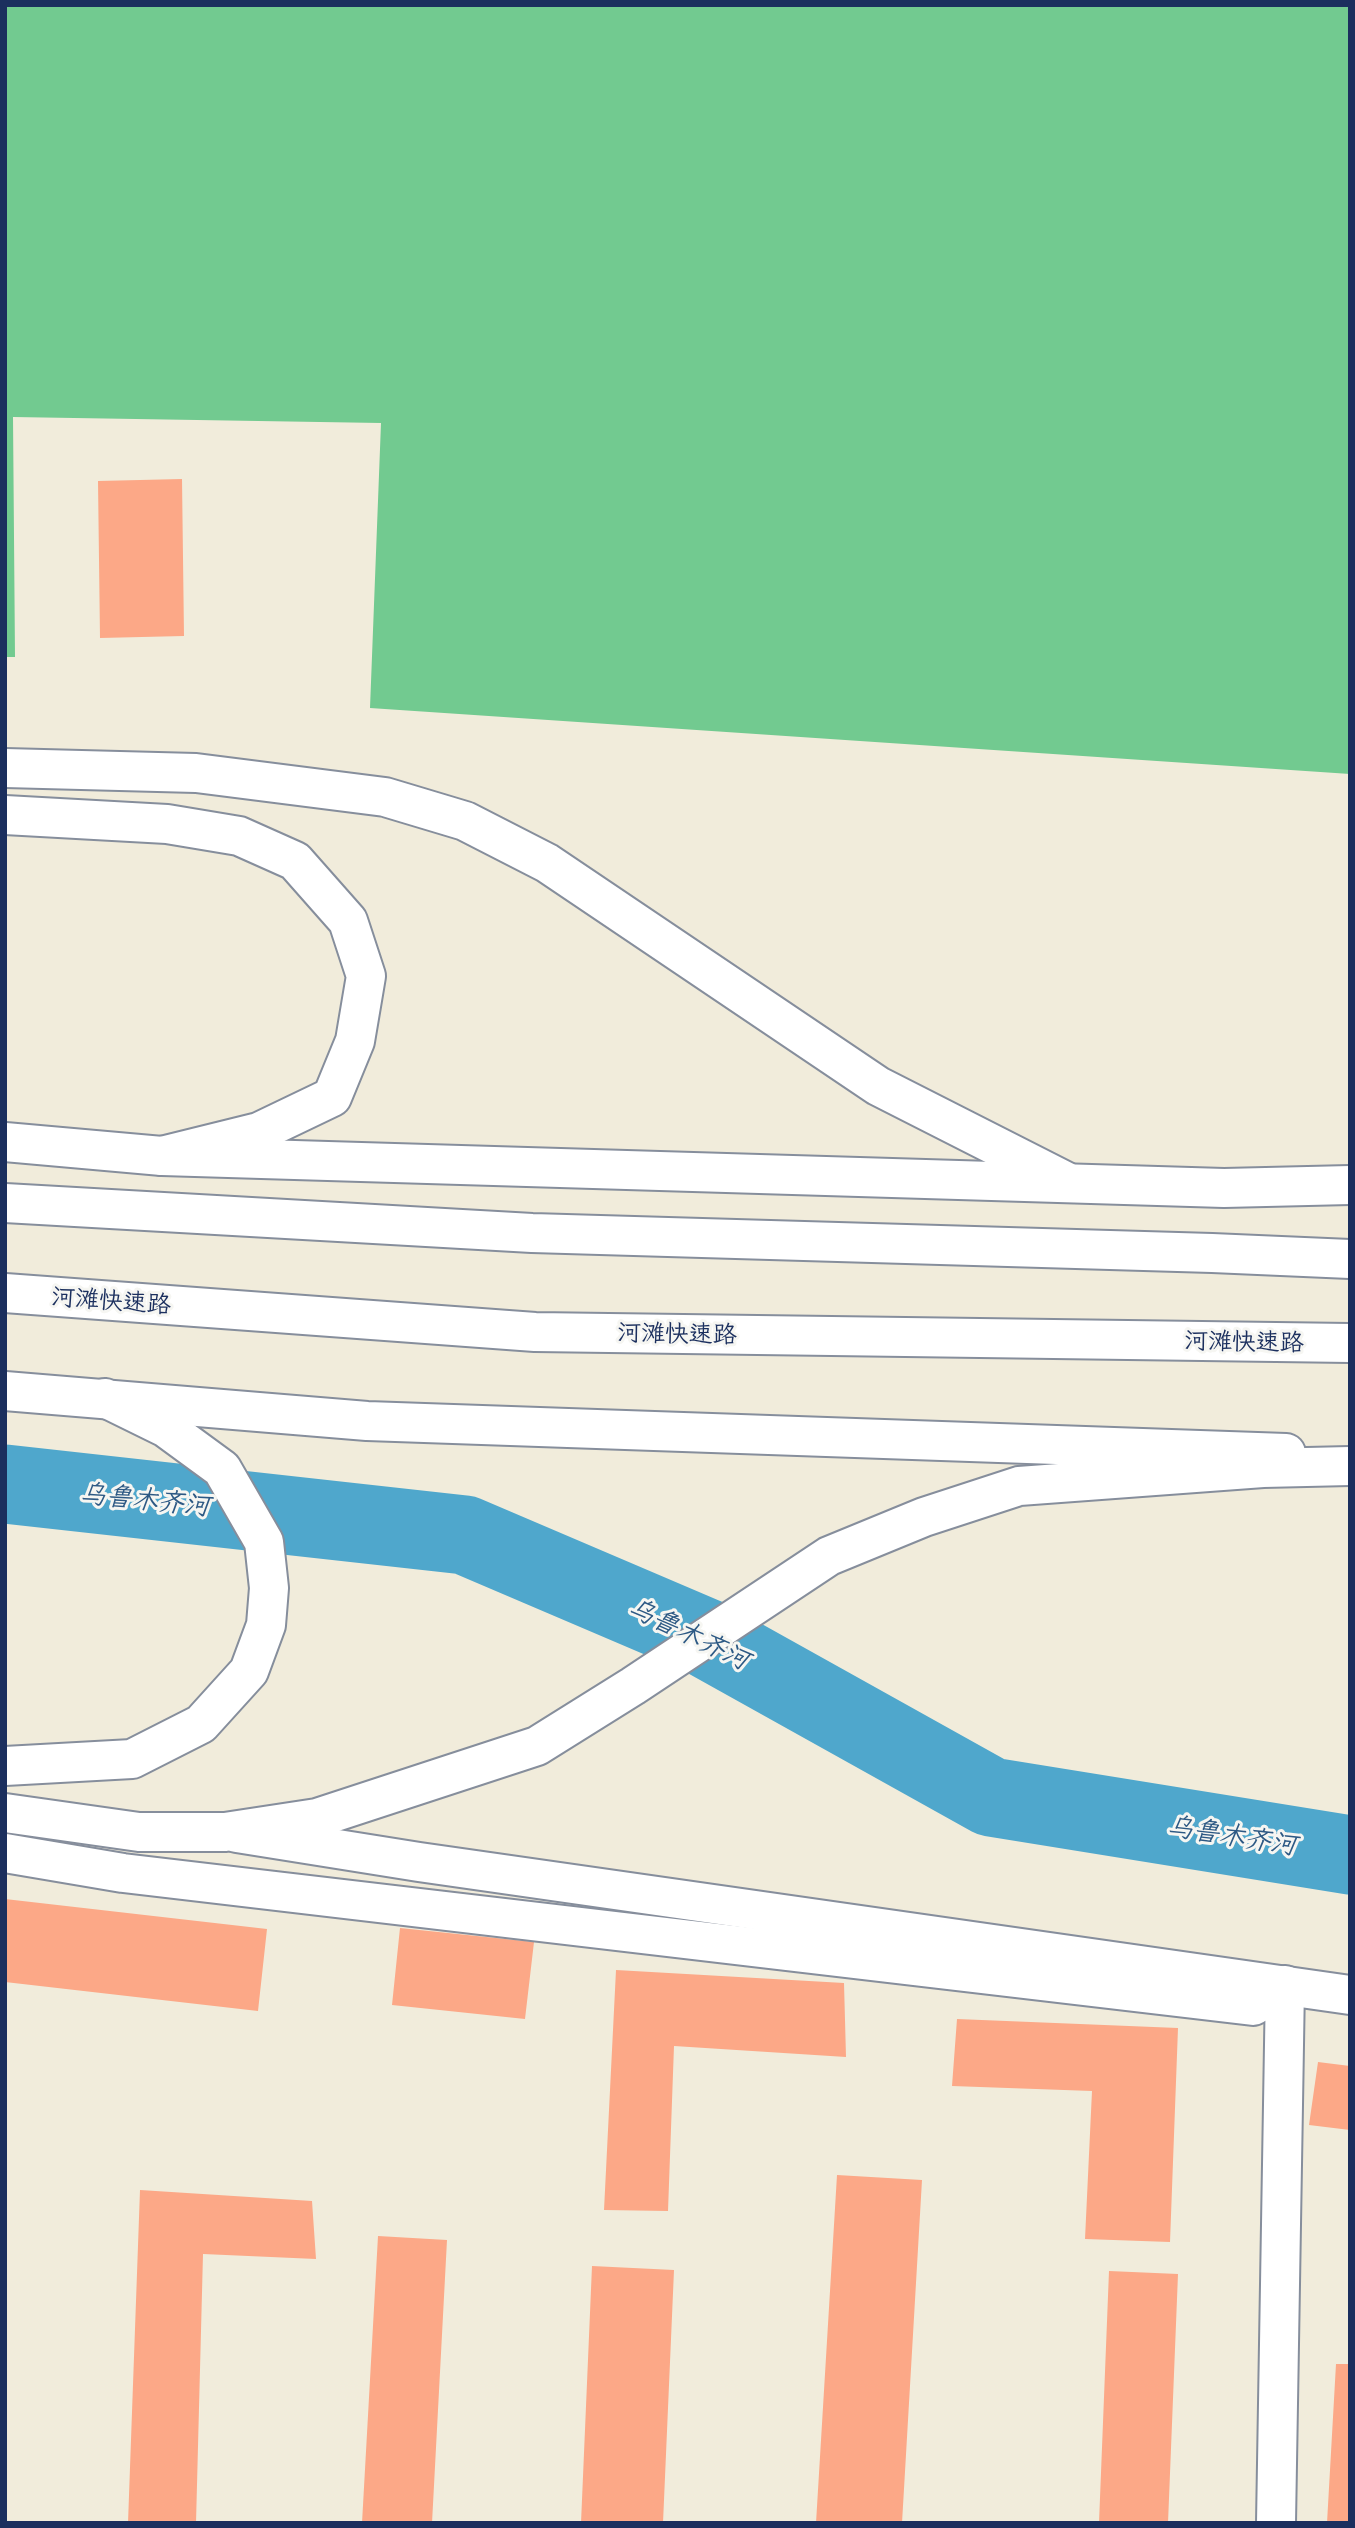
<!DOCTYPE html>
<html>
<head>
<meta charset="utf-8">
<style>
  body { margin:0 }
  #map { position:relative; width:1355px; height:2528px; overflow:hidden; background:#f1ecdb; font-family:Mali,sans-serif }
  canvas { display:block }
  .frame { position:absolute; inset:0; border:7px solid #1b2f5e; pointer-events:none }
</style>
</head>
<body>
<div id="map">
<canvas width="1355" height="2528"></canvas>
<div class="frame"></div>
</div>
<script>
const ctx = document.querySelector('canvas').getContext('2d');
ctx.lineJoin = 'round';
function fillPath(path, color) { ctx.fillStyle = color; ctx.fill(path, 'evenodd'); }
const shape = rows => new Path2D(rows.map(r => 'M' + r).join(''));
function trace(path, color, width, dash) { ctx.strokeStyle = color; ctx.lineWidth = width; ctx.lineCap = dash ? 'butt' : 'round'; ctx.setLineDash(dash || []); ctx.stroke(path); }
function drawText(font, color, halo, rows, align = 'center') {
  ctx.font = font + ' Mali,"LXGW WenKai TC",sans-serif'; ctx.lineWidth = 6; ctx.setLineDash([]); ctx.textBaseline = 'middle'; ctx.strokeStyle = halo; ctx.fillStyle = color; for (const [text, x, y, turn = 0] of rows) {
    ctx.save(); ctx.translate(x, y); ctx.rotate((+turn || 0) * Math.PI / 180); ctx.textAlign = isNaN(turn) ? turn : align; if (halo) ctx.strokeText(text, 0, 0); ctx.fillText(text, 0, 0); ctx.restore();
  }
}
fillPath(shape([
  [5,5,1350,5,1350,774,370,708,381,423,13,417,15,657,5,657]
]), '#72ca90');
trace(shape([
  [5,1484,465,1535,704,1637,991,1797,1350,1855]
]), '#4fa7cc', 79);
fillPath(shape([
  [182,479,184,636,100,638,98,481],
  [5,1899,267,1929,258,2011,5,1982],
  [400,1928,534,1942,525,2019,392,2005],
  [616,1970,844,1983,846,2057,674,2046,668,2211,604,2210],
  [957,2019,1178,2028,1170,2242,1085,2239,1092,2091,952,2086],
  [1318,2062,1350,2066,1350,2130,1309,2125],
  [837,2175,922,2180,902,2523,816,2523],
  [140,2190,312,2201,316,2259,203,2254,196,2523,128,2523],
  [378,2236,447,2240,432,2523,362,2523],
  [592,2266,674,2270,663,2523,581,2523],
  [1109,2271,1178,2274,1168,2523,1099,2523],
  [1336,2364,1350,2364,1350,2523,1327,2523]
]), '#fca887');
const minor = shape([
  [5,1853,123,1873,1253,2006,1285,1985],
  [1276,2523,1285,1985]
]);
const tertiary = shape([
  [5,1142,162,1156,1224,1188,1350,1185],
  [5,1391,367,1421,1286,1453],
  [237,1833,419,1862,1350,1995]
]);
const trunk = shape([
  [5,768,196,773,385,797,465,821,547,863,878,1086,1065,1181],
  [5,815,167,824,239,836,295,861,348,921,366,976,355,1041,332,1097,259,1132,162,1156],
  [5,1203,532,1233,1212,1253,1350,1259],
  [5,1293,535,1332,1350,1343],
  [5,1813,139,1832,225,1832,317,1818,537,1746,633,1686,829,1556,924,1517,1019,1486,1263,1468,1350,1466]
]);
const motorway = shape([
  [5,1766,132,1759,201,1724,249,1671,266,1625,269,1588,264,1542,222,1469,166,1428,105,1398]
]);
trace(minor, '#868e9c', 42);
trace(tertiary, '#868e9c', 42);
trace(trunk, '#868e9c', 42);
trace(motorway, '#868e9c', 42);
trace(minor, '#fff', 38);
trace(tertiary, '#fff', 38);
trace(trunk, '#fff', 38);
trace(motorway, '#fff', 38);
drawText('24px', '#1b2f5e', '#f6f6f2', [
  ["河滩快速路",111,1301,4],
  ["河滩快速路",677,1334,1],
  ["河滩快速路",1244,1342,1]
]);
drawText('italic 26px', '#2d5984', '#f6f6f2', [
  ["乌鲁木齐河",145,1500,6],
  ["乌鲁木齐河",689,1634,26],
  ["乌鲁木齐河",1232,1836,9]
]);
</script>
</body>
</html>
